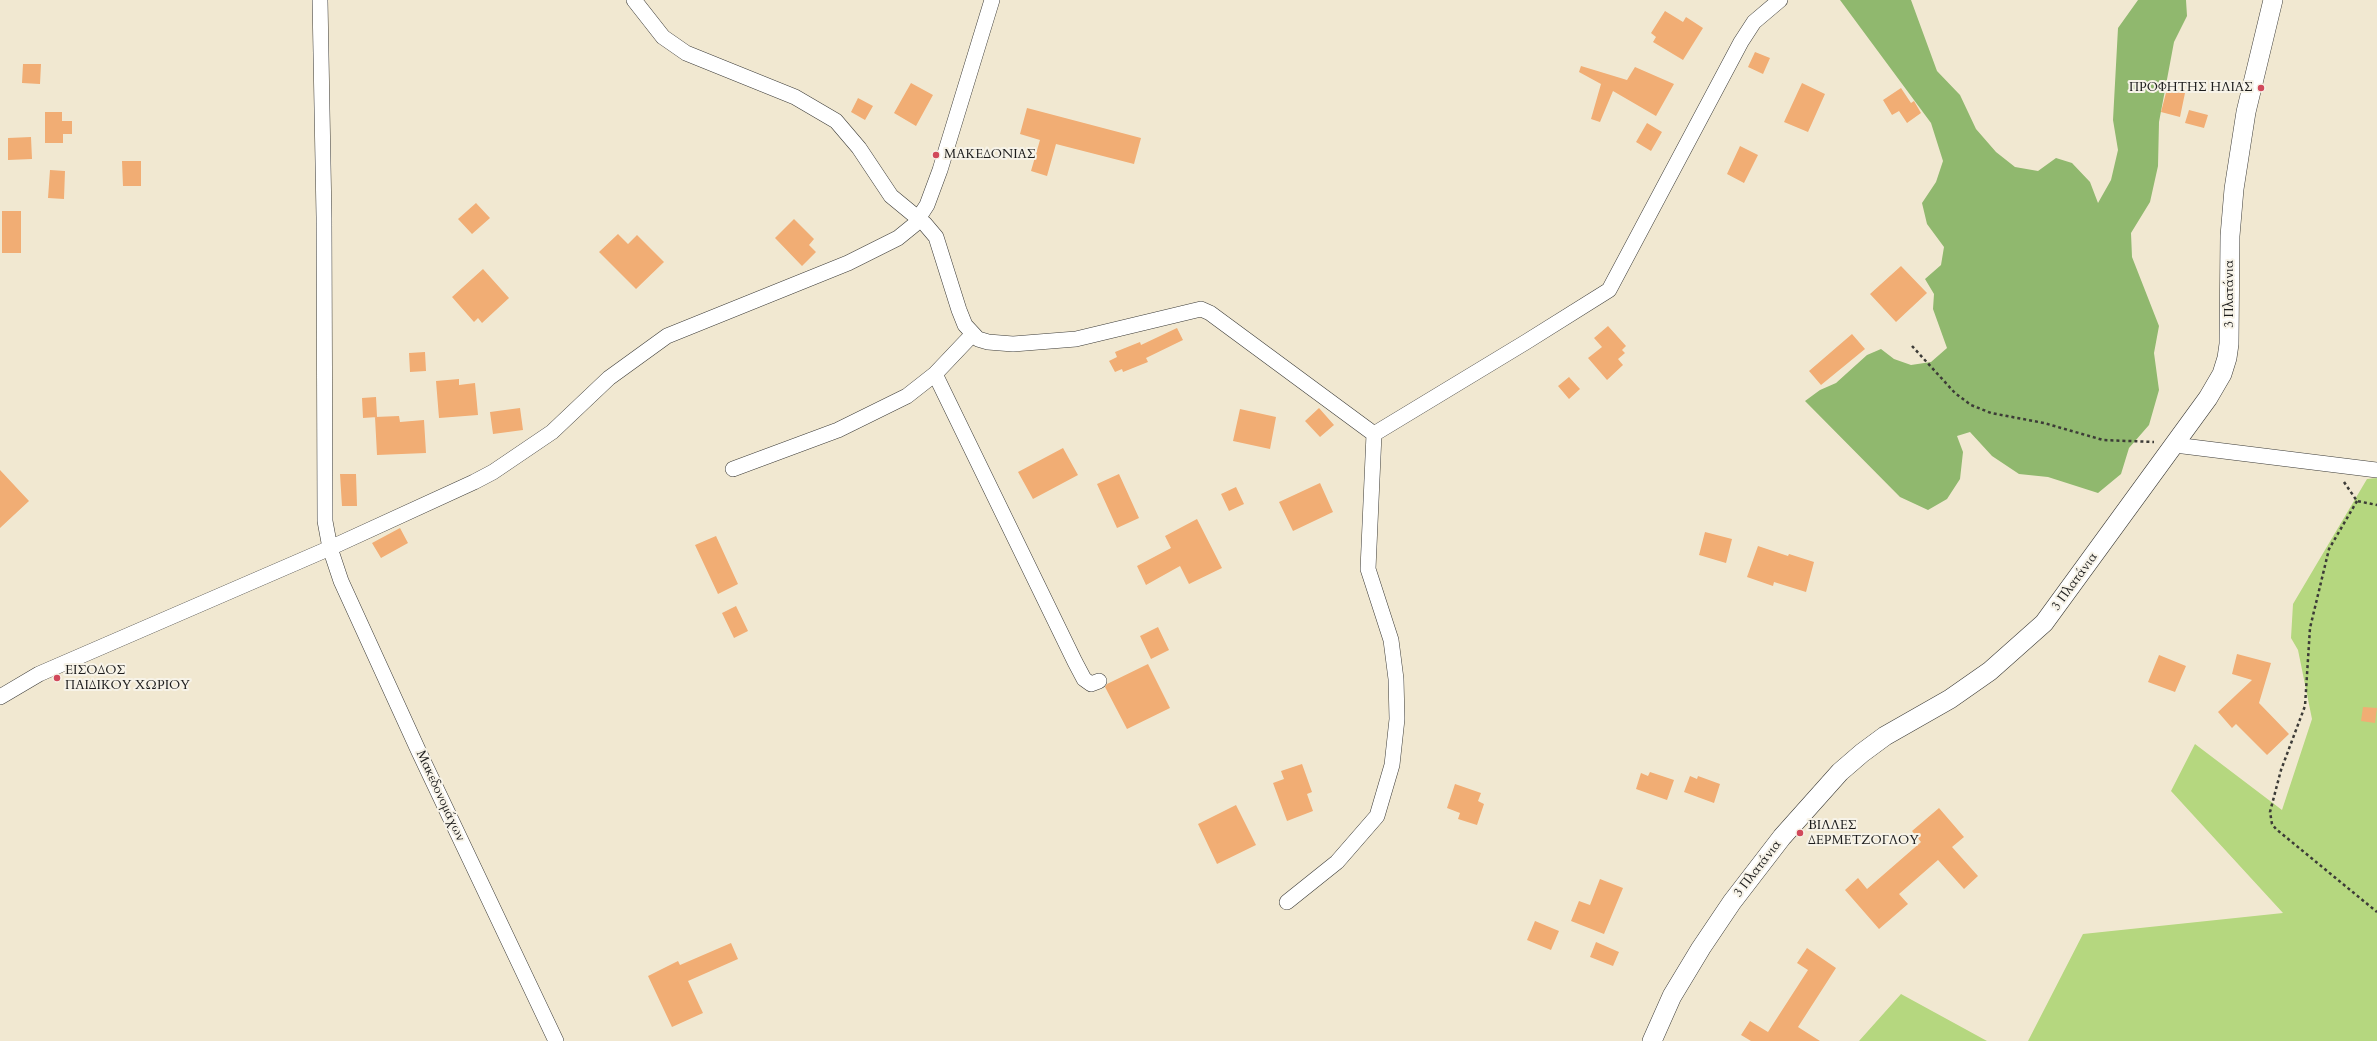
<!DOCTYPE html>
<html>
<head>
<meta charset="utf-8">
<style>
  body { margin:0 }
  canvas { display:block; background:#f1e8d1 }
</style>
</head>
<body>
<canvas width="2377" height="1041"></canvas>
<script>
const ctx = document.querySelector('canvas').getContext('2d');
ctx.lineJoin = 'round';
function fillPath(path, color) { ctx.fillStyle = color; ctx.fill(path, 'evenodd'); }
const shape = rows => new Path2D(rows.map(r => 'M' + r).join(''));
function trace(path, color, width, dash) { ctx.strokeStyle = color; ctx.lineWidth = width; ctx.lineCap = dash ? 'butt' : 'round'; ctx.setLineDash(dash || []); ctx.stroke(path); }
function drawText(font, color, halo, rows, align = 'center') {
  ctx.font = font + ' Cardo,serif'; ctx.lineWidth = 4; ctx.setLineDash([]); ctx.textBaseline = 'middle'; ctx.strokeStyle = halo; ctx.fillStyle = color; for (const [text, x, y, turn = 0] of rows) {
    ctx.save(); ctx.translate(x, y); ctx.rotate((+turn || 0) * Math.PI / 180); ctx.textAlign = isNaN(turn) ? turn : align; if (halo) ctx.strokeText(text, 0, 0); ctx.fillText(text, 0, 0); ctx.restore();
  }
}
fillPath(shape([
  [2377,478,2377,1041,2028,1041,2083,934,2283,913,2171,791,2195,744,2282,810,2312,719,2298,650,2291,638,2293,604,2367,479],
  [1901,994,1987,1041,1859,1041]
]), '#b5d77f');
fillPath(shape([
  [1840,0,1911,0,1937,71,1960,95,1976,129,1996,152,2015,167,2038,171,2056,158,2072,163,2090,182,2098,203,2111,180,2118,150,2113,120,2118,28,2138,0,2186,0,2187,16,2174,42,2159,122,2158,166,2150,202,2131,233,2132,257,2159,326,2154,353,2159,390,2149,425,2129,448,2121,474,2098,493,2048,477,2019,474,1992,456,1970,432,1957,436,1963,452,1960,479,1947,499,1928,510,1900,497,1805,401,1820,390,1836,383,1867,355,1881,349,1894,359,1911,365,1931,362,1947,348,1933,309,1934,294,1925,279,1941,265,1944,247,1927,224,1922,203,1936,182,1943,161,1931,123]
]), '#90b86e');
fillPath(shape([
  [1665,11,1683,22,1686,17,1703,28,1683,60,1653,42,1656,37,1651,33],
  [1755,52,1770,58,1763,74,1748,67],
  [23,64,41,64,40,84,22,83],
  [1581,66,1627,80,1635,67,1674,84,1656,116,1613,91,1600,122,1591,119,1601,84,1579,72],
  [911,83,933,95,916,126,894,113],
  [1802,83,1825,94,1808,132,1784,122],
  [1901,88,1911,103,1914,101,1921,113,1907,123,1899,111,1892,115,1883,100],
  [2167,89,2185,93,2180,117,2161,112],
  [858,98,873,106,865,120,851,112],
  [1027,108,1141,138,1134,164,1056,144,1047,176,1031,171,1040,140,1020,134],
  [2189,110,2208,115,2204,128,2185,123],
  [45,112,62,112,62,121,72,121,72,134,63,134,63,143,45,143],
  [1647,123,1662,132,1651,151,1636,142],
  [31,137,32,159,8,160,8,138],
  [1740,146,1758,155,1744,183,1727,174],
  [122,161,141,161,141,186,123,186],
  [50,170,65,171,64,199,48,198],
  [476,203,490,218,472,234,458,219],
  [2,211,21,211,21,253,2,253],
  [794,219,814,239,809,245,816,252,802,266,775,238],
  [618,234,628,244,637,235,664,262,636,289,599,252],
  [1901,266,1927,293,1896,322,1870,294],
  [483,269,509,298,482,323,478,318,474,322,452,297],
  [1608,326,1626,346,1622,350,1625,353,1618,359,1623,365,1607,380,1588,358,1602,347,1594,338],
  [1177,328,1183,340,1146,358,1148,362,1123,372,1122,369,1115,372,1109,361,1117,357,1115,352,1140,342,1141,345],
  [1852,334,1865,349,1821,385,1809,371],
  [425,352,426,371,410,372,409,353],
  [1569,377,1580,389,1569,399,1558,386],
  [459,379,459,385,475,383,478,415,439,418,436,381],
  [376,397,377,417,363,418,362,398],
  [520,408,523,430,493,434,490,412],
  [1319,408,1334,425,1320,437,1305,421],
  [1240,409,1276,417,1270,449,1233,441],
  [399,416,400,422,424,420,426,453,377,455,375,417],
  [1063,448,1078,475,1033,499,1018,472],
  [0,470,29,501,0,528],
  [340,474,356,474,357,506,342,506],
  [1119,474,1139,518,1117,528,1097,484],
  [1320,483,1333,512,1293,531,1279,502],
  [1236,487,1244,504,1229,511,1221,494],
  [1197,519,1222,568,1189,584,1180,566,1146,585,1137,566,1171,548,1165,536],
  [400,528,408,543,381,558,372,543],
  [1705,532,1732,539,1726,563,1699,555],
  [716,536,738,584,718,594,695,545],
  [1758,546,1788,556,1789,554,1814,562,1806,592,1774,582,1773,586,1747,577],
  [736,606,748,631,734,638,722,613],
  [1158,627,1169,650,1151,659,1140,636],
  [2237,654,2271,663,2259,703,2289,734,2267,755,2236,724,2232,728,2218,712,2252,680,2232,674],
  [2159,655,2186,666,2175,692,2148,682],
  [1148,664,1170,708,1127,729,1105,687,1107,684],
  [2363,707,2377,708,2375,723,2361,721],
  [1302,764,1312,792,1307,794,1313,811,1287,821,1273,783,1284,779,1281,771],
  [1650,772,1674,780,1667,800,1636,789,1641,773,1648,776],
  [1690,776,1697,779,1698,776,1720,784,1714,803,1684,792],
  [1455,784,1481,793,1478,801,1484,804,1477,825,1458,819,1460,813,1447,808],
  [1236,805,1256,845,1217,864,1198,824],
  [1939,808,1964,837,1952,847,1978,876,1964,889,1938,860,1899,894,1908,904,1879,929,1845,890,1858,878,1867,889,1921,842,1912,831],
  [1600,879,1623,888,1604,934,1571,921,1579,901,1590,905],
  [1535,921,1559,931,1551,950,1527,940],
  [1596,942,1619,952,1613,966,1590,957],
  [731,943,738,959,688,981,703,1013,672,1027,648,976,678,961,680,965],
  [1807,948,1836,968,1798,1027,1820,1041,1751,1041,1741,1035,1750,1021,1768,1032,1808,970,1797,963]
]), '#f1ad74');
const minor = shape([
  [320,0,324,217,325,521,330,548,341,581,419,752,556,1041],
  [634,0,663,37,686,53,795,97,836,121,859,148,891,196,925,224,936,237,959,310,965,325,978,339,988,342,1013,344,1076,339,1201,309,1210,313,1374,434,1368,569,1391,640,1396,679,1397,719,1392,765,1377,816,1337,862,1287,902],
  [935,374,1075,662,1084,679,1091,684,1099,681],
  [1374,434,1526,342,1609,290,1741,42,1754,22,1780,0],
  [2175,445,2377,470],
  [733,469,838,430,907,396,935,374,972,335],
  [0,697,39,674,330,548,474,482,493,472,552,432,609,378,667,336,848,263,898,238,914,225,927,205,940,170,992,0]
]);
const tertiary = shape([
  [1652,1041,1672,996,1701,948,1732,902,1782,837,1840,772,1862,753,1885,736,1950,699,1990,671,2044,623,2208,398,2222,374,2227,358,2229,344,2230,236,2234,189,2246,112,2273,0]
]);
trace(minor, '#3c3b37', 16);
trace(tertiary, '#3c3b37', 20);
trace(shape([
  [1912,346,1955,393,1971,405,1991,413,2044,423,2103,440,2154,442],
  [2344,482,2357,501,2377,505],
  [2357,501,2329,549,2310,628,2305,706,2281,770,2270,812,2272,824,2276,829,2377,912]
]), '#3c3b37', 2.5, [3, 3]);
trace(minor, '#fff', 15);
trace(tertiary, '#fff', 19);
for (const [x, y, r, color] of [
  [2261,88,4,"#d1495b"],
  [936,155,4,"#d1495b"],
  [57,678,4,"#d1495b"],
  [1800,833,4,"#d1495b"]
]) { const dot = new Path2D(); dot.arc(x, y, r, 0, 2 * Math.PI); ctx.fillStyle = color; ctx.fill(dot); trace(dot, '#f7f3e8', 1.5); }
drawText('13px', '#1c1c1c', '#f7f3e8', [
  ["ΠΡΟΦΗΤΗΣ ΗΛΙΑΣ",2253,88,"right"],
  ["ΜΑΚΕΔΟΝΙΑΣ",944,155],
  ["ΕΙΣΟΔΟΣ",65,671],
  ["ΠΑΙΔΙΚΟΥ ΧΩΡΙΟΥ",65,686],
  ["ΒΙΛΛΕΣ",1808,826],
  ["ΔΕΡΜΕΤΖΟΓΛΟΥ",1808,841]
], 'left');
drawText('13px', '#1c1c1c', '#f7f3e8', [
  ["3 Πλατάνια",2230,294,-90],
  ["3 Πλατάνια",2075,582,-54],
  ["Μακεδονομάχων",440,796,65],
  ["3 Πλατάνια",1758,869,-52]
]);
</script>
</body>
</html>
